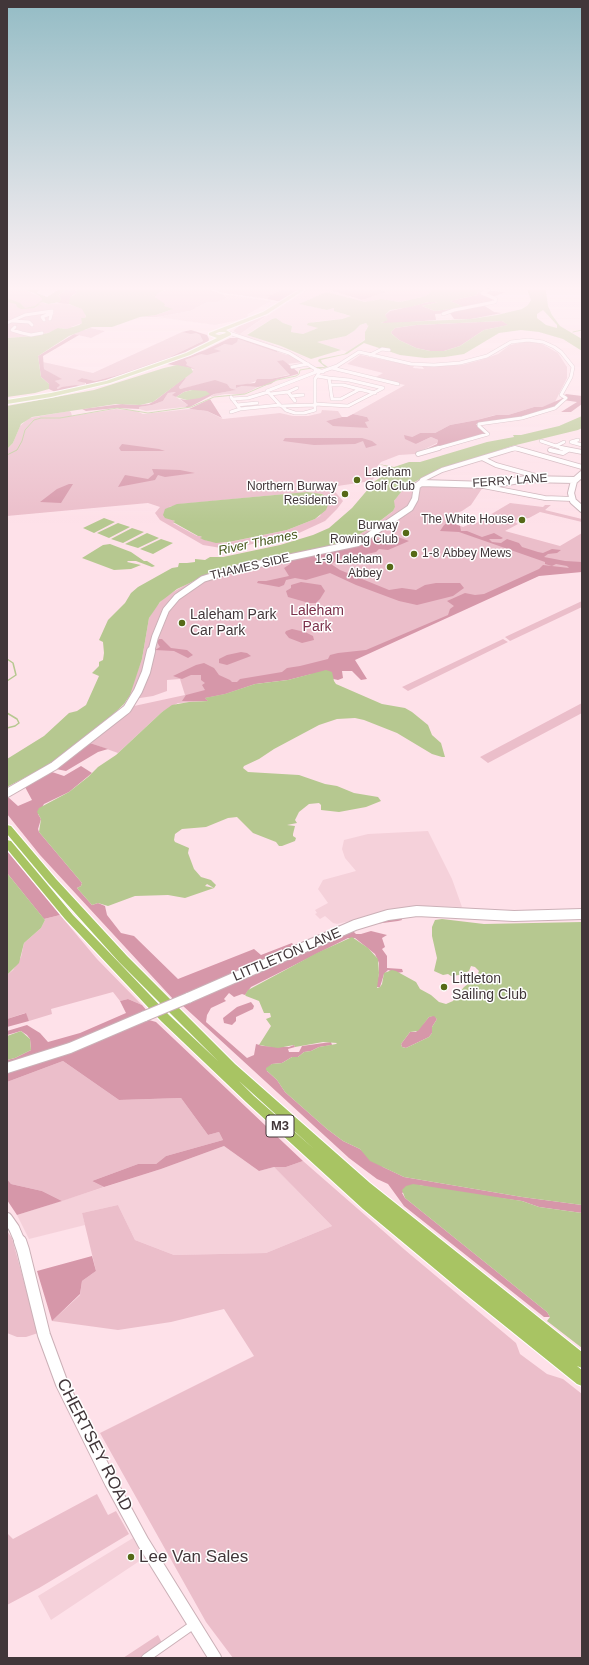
<!DOCTYPE html>
<html>
<head>
<meta charset="utf-8">
<style>
  body { margin:0 }
  #map { position:relative; width:589px; height:1665px; overflow:hidden; background:#fee1e9; font-family:Helvetica,sans-serif }
  canvas { display:block }
  .frame { position:absolute; inset:0; border:8px solid #413639; pointer-events:none }
</style>
</head>
<body>
<div id="map">
<canvas width="589" height="1665"></canvas>
<div class="frame"></div>
</div>
<script>
const ctx = document.querySelector('canvas').getContext('2d');
ctx.lineJoin = 'round';
function fillPath(path, color) { ctx.fillStyle = color; ctx.fill(path, 'evenodd'); }
const shape = rows => new Path2D(rows.map(r => 'M' + r).join(''));
function trace(path, color, width, dash) { ctx.strokeStyle = color; ctx.lineWidth = width; ctx.lineCap = dash ? 'butt' : 'round'; ctx.setLineDash(dash || []); ctx.stroke(path); }
function drawText(font, color, halo, rows, align = 'center') {
  ctx.font = font + ' Helvetica,sans-serif'; ctx.lineWidth = 3; ctx.setLineDash([]); ctx.textBaseline = 'middle'; ctx.strokeStyle = halo; ctx.fillStyle = color; for (const [text, x, y, turn = 0] of rows) {
    ctx.save(); ctx.translate(x, y); ctx.rotate((+turn || 0) * Math.PI / 180); ctx.textAlign = isNaN(turn) ? turn : align; if (halo) ctx.strokeText(text, 0, 0); ctx.fillText(text, 0, 0); ctx.restore();
  }
}
fillPath(shape([
  [306,290,328,290,362,300,359,301,326,292,300,304,327,310,334,308,334,311,351,316,342,319,319,321,308,324,319,328,303,334,291,332,292,326,283,323,276,318,272,319,247,334,309,359,242,337,240,334],
  [222,294,271,301,248,314,247,318,215,325,157,317,190,311,207,302,218,302,227,298],
  [366,323,369,326,366,329,365,339,348,352,317,342,346,336,354,331,360,325],
  [428,831,452,879,462,907,416,906,337,924,333,923,325,916,320,919,315,914,317,913,315,910,328,903,318,889,323,880,356,871,345,858,342,849,344,840,368,834],
  [224,1146,259,1171,274,1167,332,1226,266,1253,174,1255,135,1240,118,1205,82,1213,85,1225,29,1239,17,1215,161,1169],
  [133,1538,144,1558,51,1620,38,1596]
]), '#f5d1da');
fillPath(shape([
  [7,290,26,290,42,298,42,302,46,304,64,303,78,307,83,309,86,316,82,323,71,327,85,330,90,328,105,331,91,338,74,334,80,331,60,328,48,333,33,336,7,338],
  [165,290,211,290,222,294,227,298,218,302,207,302,190,311,157,317,140,317,156,315,171,310,164,306,155,296,157,294],
  [214,290,281,290,267,299,224,293],
  [380,290,431,290,431,292,426,296,400,302,381,299,368,302,359,301,385,292],
  [264,315,266,316,240,334,241,335,233,331,239,326],
  [182,332,196,333,200,335,203,341,170,357,118,375,95,381,82,378,86,385,81,386,76,385,58,389,55,381,61,379,44,369,43,362,93,373],
  [238,339,270,349,287,355,290,355,303,362,287,364,283,360,278,361,291,374,270,379,259,380,248,384,236,385,236,388,242,386,258,387,244,394,225,394,210,397,214,394,235,390,215,381,180,389,179,387,186,378,184,378,194,369,185,365,185,360],
  [529,341,542,344,558,353,567,367,567,378,555,402,542,407,534,407,508,415,495,415,477,420,450,425,435,433,420,433,412,437,416,444,431,437,438,440,437,443,415,454,399,455,381,462,375,469,377,475,371,481,331,487,343,501,337,509,325,521,299,533,223,551,221,548,203,545,160,520,155,513,160,507,148,503,7,516,7,449,13,443,20,426,29,418,69,411,71,412,72,416,116,409,136,411,143,414,189,409,207,411,223,419,280,413,293,416,308,416,321,413,322,410,338,411,342,417,326,421,367,428,365,422,367,417,353,414,405,385,374,378,383,373,347,364,360,355,414,366,413,368,424,369,422,366,462,365,481,360,498,354,510,345],
  [307,492,322,494,328,498,320,516,315,519,287,530,225,543,208,541,201,538,203,537,200,536,197,536,173,523,175,522,173,520,169,507,181,504],
  [177,392,173,395,188,405,185,407,146,411,139,409,139,407,152,405,163,401,168,393],
  [414,482,483,487,471,505,462,511,444,519,463,527,470,524,473,525,510,503,543,507,545,505,551,505,545,510,582,519,582,522,540,512,529,518,518,520,515,522,518,524,505,531,560,546,582,533,582,571,540,575,353,659,255,684,208,701,178,703,162,712,118,753,90,743,128,713,134,706,185,695,180,679,167,680,167,691,153,696,127,700,142,659,149,618,154,609,166,596,187,584,209,574,337,545,351,539,372,527,392,512,395,507,393,503,396,498,405,487],
  [582,601,582,607,510,641,505,637],
  [503,639,508,642,408,691,402,687],
  [582,703,582,713,488,763,480,757],
  [60,915,97,959,142,1005,128,999,120,1001,113,992,51,1009,52,1014,29,1021,25,1013,7,1019,7,975,13,970,21,957,24,943,41,928,45,920,44,919],
  [63,1061,119,1100,181,1098,208,1135,219,1132,223,1140,166,1156,156,1164,138,1164,92,1181,104,1187,62,1201,42,1191,11,1184,7,1179,7,1082],
  [303,1161,405,1250,516,1343,520,1354,547,1374,563,1379,582,1394,582,1658,233,1658,206,1622,100,1433,254,1356,224,1309,171,1322,118,1330,52,1321,80,1295,82,1281,96,1271,82,1213,118,1205,135,1240,174,1255,266,1253,332,1226,274,1167,286,1167],
  [7,1231,12,1238,38,1333,26,1337,17,1337,7,1333],
  [97,1494,108,1515,116,1511,129,1534,39,1588,7,1605,7,1533,13,1539],
  [158,1635,162,1643,141,1658,123,1658]
]), '#ebbeca');
fillPath(shape([
  [65,290,78,290,74,291,77,293,72,295,69,304,58,303,61,298,58,296],
  [281,290,298,290,282,302,267,299,270,296,265,295,272,295],
  [330,290,380,290,386,292,362,300],
  [482,290,505,292,493,297,492,301,482,304,494,312,502,313,471,319,454,319,450,313,435,314,436,320,386,324,381,322,387,320,385,315,390,311,429,302,439,302,422,306,435,311,464,307,450,301,477,295,478,292],
  [502,321,509,325,484,330,460,346,444,351,430,351,416,348,399,340,392,334,391,332,395,328,416,325],
  [191,330,207,335,209,339,208,343,194,351,120,377,92,385,55,392,49,389,49,384,41,377,38,356,74,334,79,335,43,356,44,369,62,379,55,381,60,385,57,388,58,389,62,387,76,385,81,386,86,385,86,383,77,381,82,378,95,381,118,375,170,357,203,341,200,335,196,333,191,334,182,332],
  [230,338,240,338,278,350,277,352,238,339,237,342,232,345,225,344,214,349,221,351,207,355,201,354,185,360,187,363,186,365,195,369,167,364,205,350],
  [283,360,298,372,298,374,276,380,271,384,258,387,242,386,236,388,236,385,255,383,257,379,270,379,290,375,277,361],
  [184,378,186,378,179,387,180,389,215,380,227,384,230,388,236,390,214,394,190,407,185,407,188,405,180,399,187,400,192,390,184,392,176,397,172,395,176,392,168,393,163,401,152,405,139,407,139,409,117,408,86,411,82,409,122,404,137,405,149,404,156,400],
  [566,394,582,396,582,404,571,412,561,412,577,402,563,400,551,409,514,419,476,424,485,434,425,452,415,454,437,444,438,440,431,437,416,444,405,439,404,435,412,437,420,433,435,433,450,425,477,420,496,415,508,415,534,407,542,407,561,399],
  [210,399,222,418,207,411,189,409],
  [353,414,367,417,369,421,365,422,368,428,333,426,326,421,342,417,347,417],
  [285,438,362,438,372,441,377,445,366,448,363,441,355,444,314,445,283,441],
  [122,444,159,449,165,451,121,451,119,448],
  [152,469,180,470,195,473,165,477,158,475,155,480,118,487,125,475,148,479,154,474],
  [69,484,73,484,61,503,40,502,57,489],
  [449,522,460,526,461,531,467,531,482,537,494,533,503,538,501,539,489,539,492,542,501,543,507,539,519,543,522,547,538,552,543,553,552,549,561,550,557,553,548,554,544,557,565,561,582,562,582,572,539,576,355,660,367,679,361,680,352,671,342,671,343,678,338,680,312,674,288,680,255,684,225,694,205,698,208,701,182,701,186,695,205,690,202,685,205,683,201,680,201,675,191,675,182,679,173,676,196,665,204,663,214,668,219,675,230,680,232,682,237,682,240,679,282,672,287,668,300,666,328,659,330,655,338,653,366,650,448,615,450,609,454,606,447,601,465,593,475,595,484,594,539,569,543,565,569,568,567,566,556,564,552,566,545,564,545,562,459,532,440,531,444,525],
  [398,537,409,541,388,550,379,549,376,552,350,558,344,557,331,564,340,570,389,590,402,588,416,590,425,585,436,583,460,583,464,588,453,596,417,605,399,601,356,585,330,573,306,580,295,578,286,580,284,585,279,587,257,583,258,581,266,581,289,576,284,568,290,564,289,559,365,543,369,541,368,539,371,538,374,539,391,538,390,540,392,540],
  [301,582,321,585,325,591,320,599,316,603,309,603,288,597,286,591,291,588,291,585],
  [292,629,305,632,313,636,314,640,302,643,289,638,285,633,286,631],
  [159,639,162,639,171,648,187,650,193,655,188,658,174,651,155,650,160,647,157,642],
  [241,652,247,653,251,656,227,665,219,663,219,659,227,655],
  [90,743,108,749,98,752,66,771,56,769],
  [81,766,92,773,69,792,44,804,38,814,41,819,38,829,39,832,82,883,81,886,77,888,92,905,98,903,105,906,107,915,121,933,134,936,178,979,254,949,261,955,292,943,296,949,174,1000,40,855,7,814,7,798,8,797,18,806,32,800,25,787,52,772,64,776],
  [7,851,60,915,44,919,7,873],
  [401,917,402,920,398,921,375,924,353,931,356,934,361,934,371,931,387,935,382,938,385,947,382,949,387,956,387,968,402,969,403,972,397,973,388,970,384,974,380,987,376,987,379,973,379,963,375,954,355,938,348,938,251,987,245,995,242,994,234,997,229,993,224,999,226,1001,211,1008,207,1015,206,1022,247,1058,254,1055,256,1044,263,1046,289,1047,294,1045,295,1047,288,1049,289,1052,299,1052,302,1046,331,1042,332,1045,319,1047,311,1051,304,1052,298,1057,292,1057,282,1063,272,1064,267,1071,277,1080,285,1092,327,1129,343,1141,360,1149,383,1167,404,1177,522,1197,582,1205,582,1213,539,1207,522,1201,446,1191,419,1185,402,1193,405,1198,547,1312,550,1317,544,1317,404,1206,388,1184,377,1179,349,1158,182,1005,371,923],
  [128,999,142,1005,148,1012,68,1045,7,1064,7,1060,15,1058,31,1050,30,1039,27,1035,21,1031,7,1035,7,1031,27,1025,40,1033,48,1042,80,1033,126,1013,120,1001],
  [251,1002,254,1006,253,1009,236,1017,236,1021,232,1025,224,1023,223,1018,237,1007],
  [26,1013,29,1021,7,1027,7,1019],
  [432,1016,435,1016,437,1019,432,1027,432,1033,429,1037,406,1048,402,1047,401,1044,410,1032,416,1032,429,1017],
  [149,1020,156,1022,303,1161,286,1167,274,1167,259,1171,224,1146,161,1169,104,1187,92,1181,138,1164,156,1164,166,1156,223,1140,219,1132,208,1135,181,1098,119,1100,63,1061,7,1082,7,1071,75,1051],
  [7,1179,11,1184,42,1191,62,1201,17,1215,7,1200],
  [92,1256,96,1271,82,1281,80,1294,52,1321,37,1271]
]), '#d697a9');
fillPath(shape([
  [26,290,39,290,37,293,47,297,58,290,65,290,58,296,61,298,60,302,48,304,42,302,38,304,43,306,39,305,34,308,21,309,17,307,16,304,7,302,7,298,20,303,25,308,35,306,42,300,42,298,34,293],
  [78,290,165,290,157,294,155,297,165,304,164,306,173,309,156,315,140,317,112,327,92,327,69,336,38,356,41,377,49,384,49,389,35,393,7,397,7,338,33,336,48,333,58,328,67,329,79,325,82,323,81,318,85,318,86,316,82,309,69,304,70,297,77,293,74,291],
  [431,290,482,290,478,292,477,295,450,301,465,307,435,311,422,306,438,302,428,302,410,307,390,310,385,315,388,320,381,323,471,319,497,315,522,309,528,305,531,300,527,290,546,290,548,306,552,315,560,326,582,339,582,351,563,339,539,332,521,330,499,333,464,354,445,357,425,358,400,355,364,343,347,354,321,360,322,363,328,367,319,369,313,367,325,367,318,361,319,359,344,354,365,340,365,332,369,325,368,326,366,323,360,325,354,331,346,336,317,342,341,350,311,359,281,346,247,335,272,319,276,318,283,323,292,326,291,332,303,334,318,328,307,325,308,323,342,319,351,316,334,311,334,308,327,310,299,304,326,292,365,302,381,299,400,302,426,296,431,292],
  [543,310,557,325,557,328,546,325,537,318,537,314],
  [502,321,508,325,484,330,460,346,444,351,430,351,416,348,399,340,392,334,391,332,395,328,416,325],
  [177,365,191,368,193,372,153,402,140,405,116,404,32,417,21,424,13,443,7,449,7,406,94,390,164,368],
  [192,390,206,391,210,394,200,398,187,400,176,397,184,392],
  [582,416,582,428,578,430,512,446,443,469,422,478,405,487,394,501,395,507,393,511,372,527,351,539,337,545,209,574,177,589,160,602,149,618,142,659,130,695,124,704,106,721,69,751,47,766,7,787,7,759,44,736,69,713,77,711,86,705,99,676,92,673,99,666,99,662,103,660,104,653,103,642,99,640,108,620,125,603,131,593,138,587,172,568,178,567,179,563,187,563,195,562,195,559,205,560,210,557,223,557,280,545,313,535,329,528,352,508,375,481,383,476,385,473,395,469,379,464,394,467,409,462,420,462,487,442,514,437,513,435,521,435,559,426],
  [307,492,322,494,330,500,326,510,315,519,287,530,229,542,216,543,204,540,200,538,202,537,200,536,198,536,173,522,175,521,165,518,163,515,165,509,177,504],
  [104,518,115,522,94,533,83,528],
  [118,523,130,527,109,538,97,533],
  [132,528,144,532,123,543,111,539],
  [147,533,159,538,138,548,125,544],
  [161,539,173,543,153,554,140,549],
  [110,544,131,552,144,561,147,561,155,566,152,567,136,561,128,561,127,562,141,565,131,569,114,570,82,558,103,545],
  [326,670,332,672,334,681,336,684,382,704,405,708,412,712,428,725,432,735,441,743,445,757,442,757,432,754,397,733,364,720,355,718,337,719,319,725,274,749,259,759,244,766,243,768,248,772,299,775,325,784,337,786,354,793,378,797,381,801,366,807,339,812,321,810,321,805,319,803,309,804,299,812,295,820,297,823,287,825,295,826,293,834,293,836,296,838,295,841,282,846,279,846,276,842,253,833,237,817,228,818,206,827,182,829,175,834,174,840,175,842,189,848,188,853,194,869,201,877,211,880,216,885,214,888,207,884,205,886,214,888,185,898,168,895,135,896,108,906,98,903,92,905,77,888,81,886,82,883,39,832,41,819,37,812,39,808,69,792,88,777,98,767,116,755,162,712,172,705,189,702,208,701,205,698,225,694,255,684,288,680],
  [7,873,45,920,41,928,24,943,19,963,7,975],
  [442,919,484,924,582,922,582,1205,522,1197,404,1177,370,1161,360,1149,343,1141,327,1129,285,1092,277,1080,266,1070,266,1068,272,1064,282,1063,292,1057,298,1057,304,1052,311,1051,319,1047,336,1044,337,1043,323,1042,295,1047,294,1045,278,1048,259,1045,271,1026,266,1019,271,1017,270,1013,264,1013,259,1001,246,996,245,995,248,990,317,953,352,937,368,948,378,959,379,973,377,988,380,987,382,984,384,973,392,970,396,971,416,982,420,989,431,995,439,1002,446,1004,453,1001,464,987,476,978,479,971,475,967,471,966,469,971,459,975,451,976,448,974,443,975,434,971,437,958,432,936,432,927,435,920],
  [434,1016,437,1019,432,1027,432,1033,429,1037,406,1048,402,1047,401,1044,410,1032,418,1031,429,1017],
  [21,1031,30,1039,31,1050,15,1058,7,1060,7,1036],
  [413,1184,522,1201,539,1207,582,1213,582,1348,547,1321,550,1317,547,1312,405,1198,402,1190,406,1186]
]), '#b6c890');
trace(shape([
  [573,332,582,330],
  [7,455,17,450,22,441,25,430,34,420,41,418,60,418,117,408,148,413,191,407,214,397,245,394,277,380,296,376,299,374,300,370,312,368]
]), '#b6c890', 1);
trace(shape([
  [7,659,13,663,16,675,7,681],
  [7,700,7,702],
  [7,713,17,719,19,723,15,726,7,728]
]), '#b6c890', 1.5);
const streetFar2 = shape([
  [443,314,454,310,495,302,496,299,482,293,489,290],
  [44,320,42,317,52,313],
  [13,321,29,322,32,325],
  [7,323,25,315,52,311,50,319],
  [15,327,12,330,22,333,31,335,42,333],
  [229,333,289,353,317,370],
  [370,355,382,349,389,350],
  [292,367,308,364],
  [332,368,398,384],
  [318,370,323,372,315,371,318,370],
  [323,371,337,366,359,352,411,364,434,365,460,363,487,356,511,342,528,340,543,342,554,347,561,352,573,367,571,377,561,395,566,398,555,408,522,418,479,424,479,426,488,434,435,449],
  [317,376,329,378,332,399,341,399,360,389],
  [330,385,343,385,375,393],
  [288,392,297,388],
  [270,394,288,392,295,401],
  [291,396,303,395],
  [231,397,240,409,231,412],
  [232,399,248,398,268,392],
  [315,404,348,406,383,388,349,380,329,378],
  [237,405,257,403],
  [315,405,281,406,267,391,316,372],
  [282,406,286,410,295,413,304,413,315,410,315,379,319,373],
  [240,409,280,405],
  [578,440,571,442,582,445],
  [541,441,565,449],
  [556,446,564,442],
  [511,449,519,449]
]);
const streetFar1 = shape([
  [515,448,582,467],
  [561,448,582,452],
  [550,450,563,453,568,450],
  [418,454,439,448],
  [482,458,496,465,543,478],
  [421,483,422,480,442,470,515,448],
  [483,486,545,498,572,499]
]);
const street = shape([
  [146,1658,193,1625]
]);
const secondaryFar3 = shape([
  [582,474,574,481,571,493,573,501,582,509],
  [151,652,155,637,166,610,177,597,203,579,235,569,358,543,410,508,415,499,417,486,421,483,489,485,526,479,575,480]
]);
const secondaryFar2 = shape([
  [7,793,54,766,127,709,138,691,146,672,151,651],
  [415,911,423,911]
]);
const secondaryFar1 = shape([
  [188,998,355,925,388,915,417,911,514,916,582,914],
  [7,1068,70,1048,145,1016],
  [7,1218,14,1228,20,1242]
]);
const secondary = shape([
  [20,1241,23,1250,44,1335,62,1384,111,1483,143,1542,215,1658]
]);
const primary = shape([
  [299,290,304,290,267,314,226,330,231,333,231,335,190,355,110,383,51,397,7,404,7,400,51,393,106,381,186,353,217,338,209,335,209,333,263,312,299,290],
  [219,332,225,332,226,333,219,335,215,334,219,332]
]);
const highway = shape([
  [7,825,11,826,56,879,127,956,235,1064,370,1183,582,1352,582,1368,577,1366,423,1243,582,1370,582,1386,577,1384,459,1289,363,1209,246,1102,161,1021,65,919,7,849,7,840,11,841,73,915,105,948,169,1015,218,1061,119,962,48,883,7,834,7,825],
  [239,1081,314,1149,254,1096,239,1081]
]);
trace(streetFar2, '#cbb0b7', 4);
trace(streetFar1, '#cbb0b7', 5.5);
trace(street, '#cbb0b7', 10);
trace(secondaryFar3, '#cbb0b7', 8);
trace(secondaryFar2, '#cbb0b7', 10);
trace(secondaryFar1, '#cbb0b7', 12);
trace(secondary, '#cbb0b7', 14);
trace(primary, '#fff', 2);
trace(highway, '#fff', 2);
trace(streetFar2, '#fff', 3);
trace(streetFar1, '#fff', 4);
trace(street, '#fff', 8);
trace(secondaryFar3, '#fff', 6);
trace(secondaryFar2, '#fff', 8);
trace(secondaryFar1, '#fff', 10);
trace(secondary, '#fff', 12);
fillPath(primary, '#cbdca1');
fillPath(highway, '#a8c463');
const secondaryBridge = shape([
  [145,1016,188,998]
]);
trace(secondaryBridge, '#cbb0b7', 12, []);
trace(secondaryBridge, '#fff', 10);
const sky = ctx.createLinearGradient(0, 0, 0, 523);
sky.addColorStop(0, '#94bcc5');
sky.addColorStop(0.55, '#fff2f5');
sky.addColorStop(1, '#fff2f500');
ctx.fillStyle = sky;
ctx.fillRect(0, 0, 589, 523);
for (const [x, y, r, color] of [
  [357,480,4,"#556917"],
  [345,494,4,"#556917"],
  [522,520,4,"#556917"],
  [406,533,4,"#556917"],
  [414,554,4,"#556917"],
  [390,567,4,"#556917"],
  [182,623,4,"#556917"],
  [444,987,4,"#556917"],
  [131,1557,4,"#556917"]
]) { const dot = new Path2D(); dot.arc(x, y, r, 0, 2 * Math.PI); ctx.fillStyle = color; ctx.fill(dot); trace(dot, '#fff', 1.5); }
drawText('12px', '#413639', '#fff', [
  ["Laleham",365,473,"left"],
  ["Golf Club",365,487,"left"],
  ["Northern Burway",337,487],
  ["Residents",337,501],
  ["The White House",514,520],
  ["Burway",398,526],
  ["Rowing Club",398,540],
  ["1-8 Abbey Mews",422,554,"left"],
  ["1-9 Laleham",382,560],
  ["Abbey",382,574]
], 'right');
drawText('12px', '#413639', '#fff', [
  ["FERRY LANE",510,481,-4],
  ["THAMES SIDE",250,567,-13]
]);
drawText('italic 13px', '#47571b', '#fff', [
  ["River Thames",258,543,-12]
]);
for (const [x, y, w] of [
  [280,1126,28]
]) { const box = new Path2D(); box.roundRect(x - w / 2, y - 11, w, 22, 3); ctx.fillStyle = '#fff'; ctx.fill(box); trace(box, '#413639', 1); }
drawText('bold 13px', '#413639', null, [
  ["M3",280,1126]
]);
drawText('14px', '#7b304b', '#fff', [
  ["Laleham",317,611],
  ["Park",317,627]
]);
drawText('14px', '#413639', '#fff', [
  ["Laleham Park",190,615],
  ["Car Park",190,631],
  ["Littleton",452,979],
  ["Sailing Club",452,995]
], 'left');
drawText('14px', '#413639', '#fff', [
  ["LITTLETON LANE",287,955,-23]
]);
drawText('17px', '#413639', '#fff', [
  ["CHERTSEY ROAD",94,1445,63]
]);
drawText('17px', '#413639', '#fff', [
  ["Lee Van Sales",139,1557]
], 'left');
</script>
</body>
</html>
